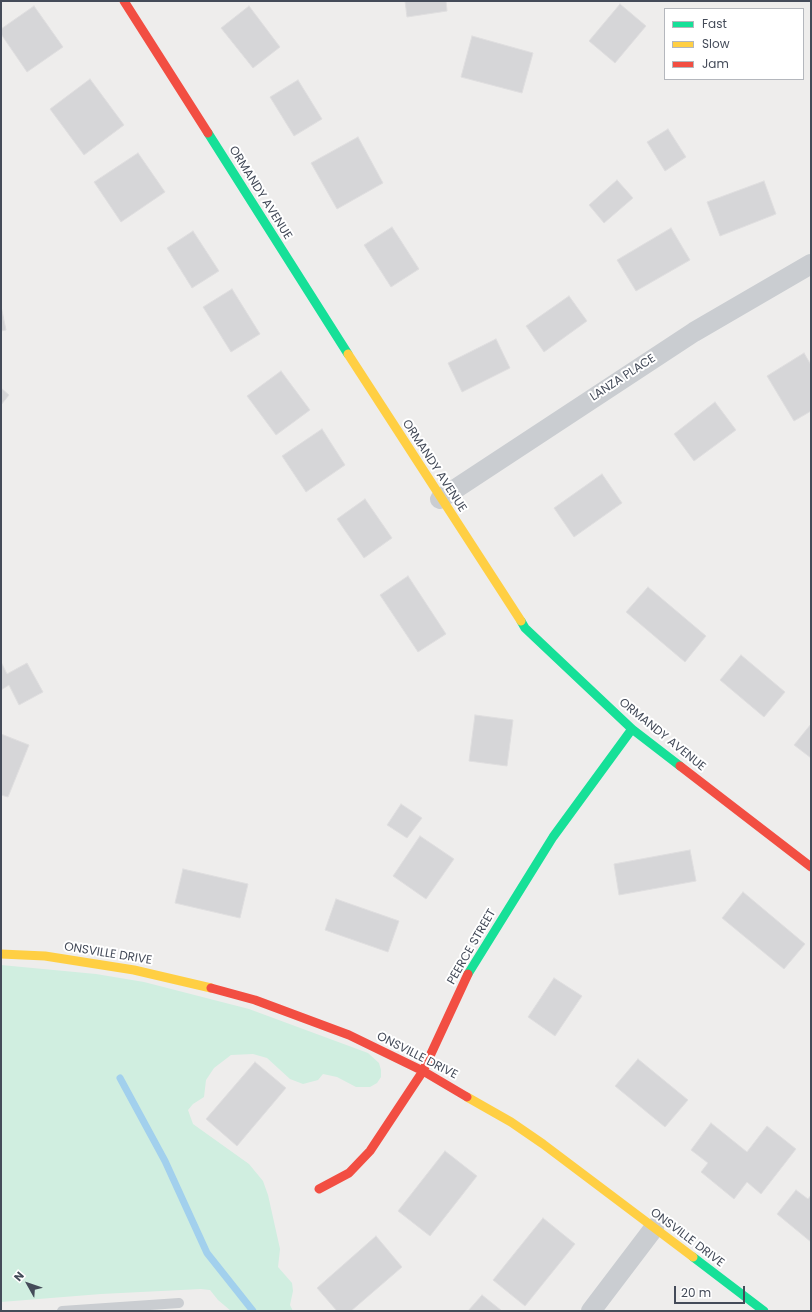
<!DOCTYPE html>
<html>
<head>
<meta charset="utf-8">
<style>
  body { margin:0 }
  #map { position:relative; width:812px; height:1312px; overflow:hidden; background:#eeedec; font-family:Poppins,sans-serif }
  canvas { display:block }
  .frame { position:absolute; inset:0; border:2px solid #444b59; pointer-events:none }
  .legend { position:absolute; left:664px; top:8px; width:140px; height:72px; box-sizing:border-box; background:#fff; border:1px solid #b4b7bd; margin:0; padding:5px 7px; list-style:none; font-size:12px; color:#444b59 }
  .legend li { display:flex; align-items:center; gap:8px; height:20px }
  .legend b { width:20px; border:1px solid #b4b7bd }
  .north { position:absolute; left:8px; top:1264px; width:40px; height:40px; -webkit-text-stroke:3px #fff; paint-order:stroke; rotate:310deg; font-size:11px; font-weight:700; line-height:16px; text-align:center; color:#444b59 }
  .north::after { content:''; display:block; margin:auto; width:14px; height:18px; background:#444b59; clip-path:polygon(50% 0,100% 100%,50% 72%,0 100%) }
  .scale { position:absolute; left:674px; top:1286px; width:71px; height:18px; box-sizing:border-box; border:2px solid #444b59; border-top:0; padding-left:5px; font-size:12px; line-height:14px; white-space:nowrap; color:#444b59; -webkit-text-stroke:3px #fff; paint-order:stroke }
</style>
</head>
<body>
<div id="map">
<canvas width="812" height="1312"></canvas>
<div class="frame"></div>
<ul class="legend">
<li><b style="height:5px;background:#16e098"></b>Fast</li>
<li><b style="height:5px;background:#ffcf43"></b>Slow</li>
<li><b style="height:5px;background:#f24e42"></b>Jam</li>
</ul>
<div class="north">N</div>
<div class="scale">20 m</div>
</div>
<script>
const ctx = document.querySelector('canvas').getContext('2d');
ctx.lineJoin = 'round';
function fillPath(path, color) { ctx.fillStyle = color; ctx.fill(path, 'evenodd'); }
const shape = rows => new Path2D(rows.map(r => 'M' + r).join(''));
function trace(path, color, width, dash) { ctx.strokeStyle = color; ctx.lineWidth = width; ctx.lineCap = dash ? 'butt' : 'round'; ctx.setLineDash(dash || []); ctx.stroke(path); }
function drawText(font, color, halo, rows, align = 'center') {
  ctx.font = font + ' Poppins,sans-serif'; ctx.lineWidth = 4; ctx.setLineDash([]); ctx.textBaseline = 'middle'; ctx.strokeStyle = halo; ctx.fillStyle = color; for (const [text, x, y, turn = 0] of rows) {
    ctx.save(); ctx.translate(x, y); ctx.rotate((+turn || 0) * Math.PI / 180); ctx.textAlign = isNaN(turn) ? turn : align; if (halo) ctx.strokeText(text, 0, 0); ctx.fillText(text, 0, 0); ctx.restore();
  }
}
fillPath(shape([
  [1,965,96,974,144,982,249,1009,368,1053,379,1063,381,1070,381,1077,377,1083,370,1087,356,1087,337,1077,323,1074,318,1080,303,1084,290,1079,267,1058,253,1054,231,1055,214,1068,206,1080,204,1097,193,1104,188,1110,193,1124,249,1164,263,1181,268,1195,280,1249,278,1267,292,1283,293,1291,290,1305,293,1311,231,1311,218,1300,210,1290,201,1289,101,1294,1,1302]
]), '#d0eee0');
trace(shape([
  [120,1078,165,1161,207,1253,253,1311]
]), '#a2d0ed', 7);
const building = shape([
  [405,1,446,1,447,11,407,17,405,1],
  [620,4,646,26,615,63,589,41,620,4],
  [34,6,63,47,27,72,1,34,1,29,34,6],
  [249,6,280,47,253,68,221,28,249,6],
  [472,36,533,53,522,93,461,77,472,36],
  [90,79,124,125,84,155,50,109,90,79],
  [298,80,322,119,294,136,270,97,298,80],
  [668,129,686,157,665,171,647,142,668,129],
  [358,137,383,183,337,209,311,163,358,137],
  [138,153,165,192,121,222,94,182,138,153],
  [617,180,633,198,604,223,589,205,617,180],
  [764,181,776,214,720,236,707,202,764,181],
  [392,227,419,269,391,287,364,245,392,227],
  [671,228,690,260,636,291,617,260,671,228],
  [193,231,219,271,192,288,167,248,193,231],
  [232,289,260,334,231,352,203,307,232,289],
  [569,296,587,321,544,352,526,326,569,296],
  [1,306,6,330,1,331,1,306],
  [496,339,510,368,462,392,448,363,496,339],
  [804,353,811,365,811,411,794,421,767,376,804,353],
  [281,371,310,410,276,435,247,396,281,371],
  [1,388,9,395,1,405,1,388],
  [715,402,736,430,694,461,674,434,715,402],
  [322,429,345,465,306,492,282,456,322,429],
  [602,474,622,503,574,537,554,508,602,474],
  [365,499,392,538,364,558,337,519,365,499],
  [408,576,446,634,418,652,380,595,408,576],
  [648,587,706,636,685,662,626,612,648,587],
  [741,655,785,692,764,717,720,680,741,655],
  [1,662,7,674,27,663,43,692,19,705,9,685,1,690,1,662],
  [475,715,513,720,507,766,469,761,475,715],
  [811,724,811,758,794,745,811,724],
  [1,734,29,745,8,797,1,795,1,734],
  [401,804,422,818,407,838,387,825,401,804],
  [420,836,454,859,426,899,393,876,420,836],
  [690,850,696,881,619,895,614,864,690,850],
  [183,869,248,884,240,918,175,903,183,869],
  [743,892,805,944,784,969,722,918,743,892],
  [336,899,399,921,388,952,325,930,336,899],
  [554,978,582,996,555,1036,528,1017,554,978],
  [638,1059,688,1100,665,1127,615,1086,638,1059],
  [255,1062,286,1088,237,1146,206,1119,255,1062],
  [711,1123,747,1152,767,1126,796,1149,761,1194,747,1182,734,1199,701,1172,708,1163,691,1150,711,1123],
  [445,1151,477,1176,430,1236,398,1211,445,1151],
  [796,1190,808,1199,811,1195,811,1242,777,1214,796,1190],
  [543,1218,575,1244,525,1306,493,1280,543,1218],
  [376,1236,402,1267,351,1311,337,1311,317,1288,376,1236],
  [482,1295,502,1311,468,1311,482,1295]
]);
fillPath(building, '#d6d6d8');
trace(building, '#dfdedf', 1);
trace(shape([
  [62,1311,179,1303]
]), '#cacdd1', 10);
trace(shape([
  [440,499,694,332,811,264],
  [591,1311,654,1228]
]), '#cacdd1', 20);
trace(shape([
  [208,133,348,354],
  [521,621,525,628,632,729,680,766],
  [468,974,553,837,632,729],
  [693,1257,764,1311]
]), '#16e098', 9);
trace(shape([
  [348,354,521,621],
  [1,954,45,956,134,970,211,988],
  [467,1097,511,1122,543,1144,693,1257]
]), '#ffcf43', 9);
trace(shape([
  [124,1,208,133],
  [680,766,811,867],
  [211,988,255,1000,349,1035,423,1071,467,1097],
  [319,1189,349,1173,370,1151,423,1071,468,974]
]), '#f24e42', 9);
drawText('12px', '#444b59', '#fff', [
  ["ORMANDY AVENUE",260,193,58],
  ["LANZA PLACE",623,378,-33],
  ["ORMANDY AVENUE",434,466,57],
  ["ORMANDY AVENUE",662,735,39],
  ["PEERCE STREET",472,947,-60],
  ["ONSVILLE DRIVE",108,954,9],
  ["ONSVILLE DRIVE",417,1056,27],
  ["ONSVILLE DRIVE",687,1238,37]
]);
</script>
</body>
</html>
